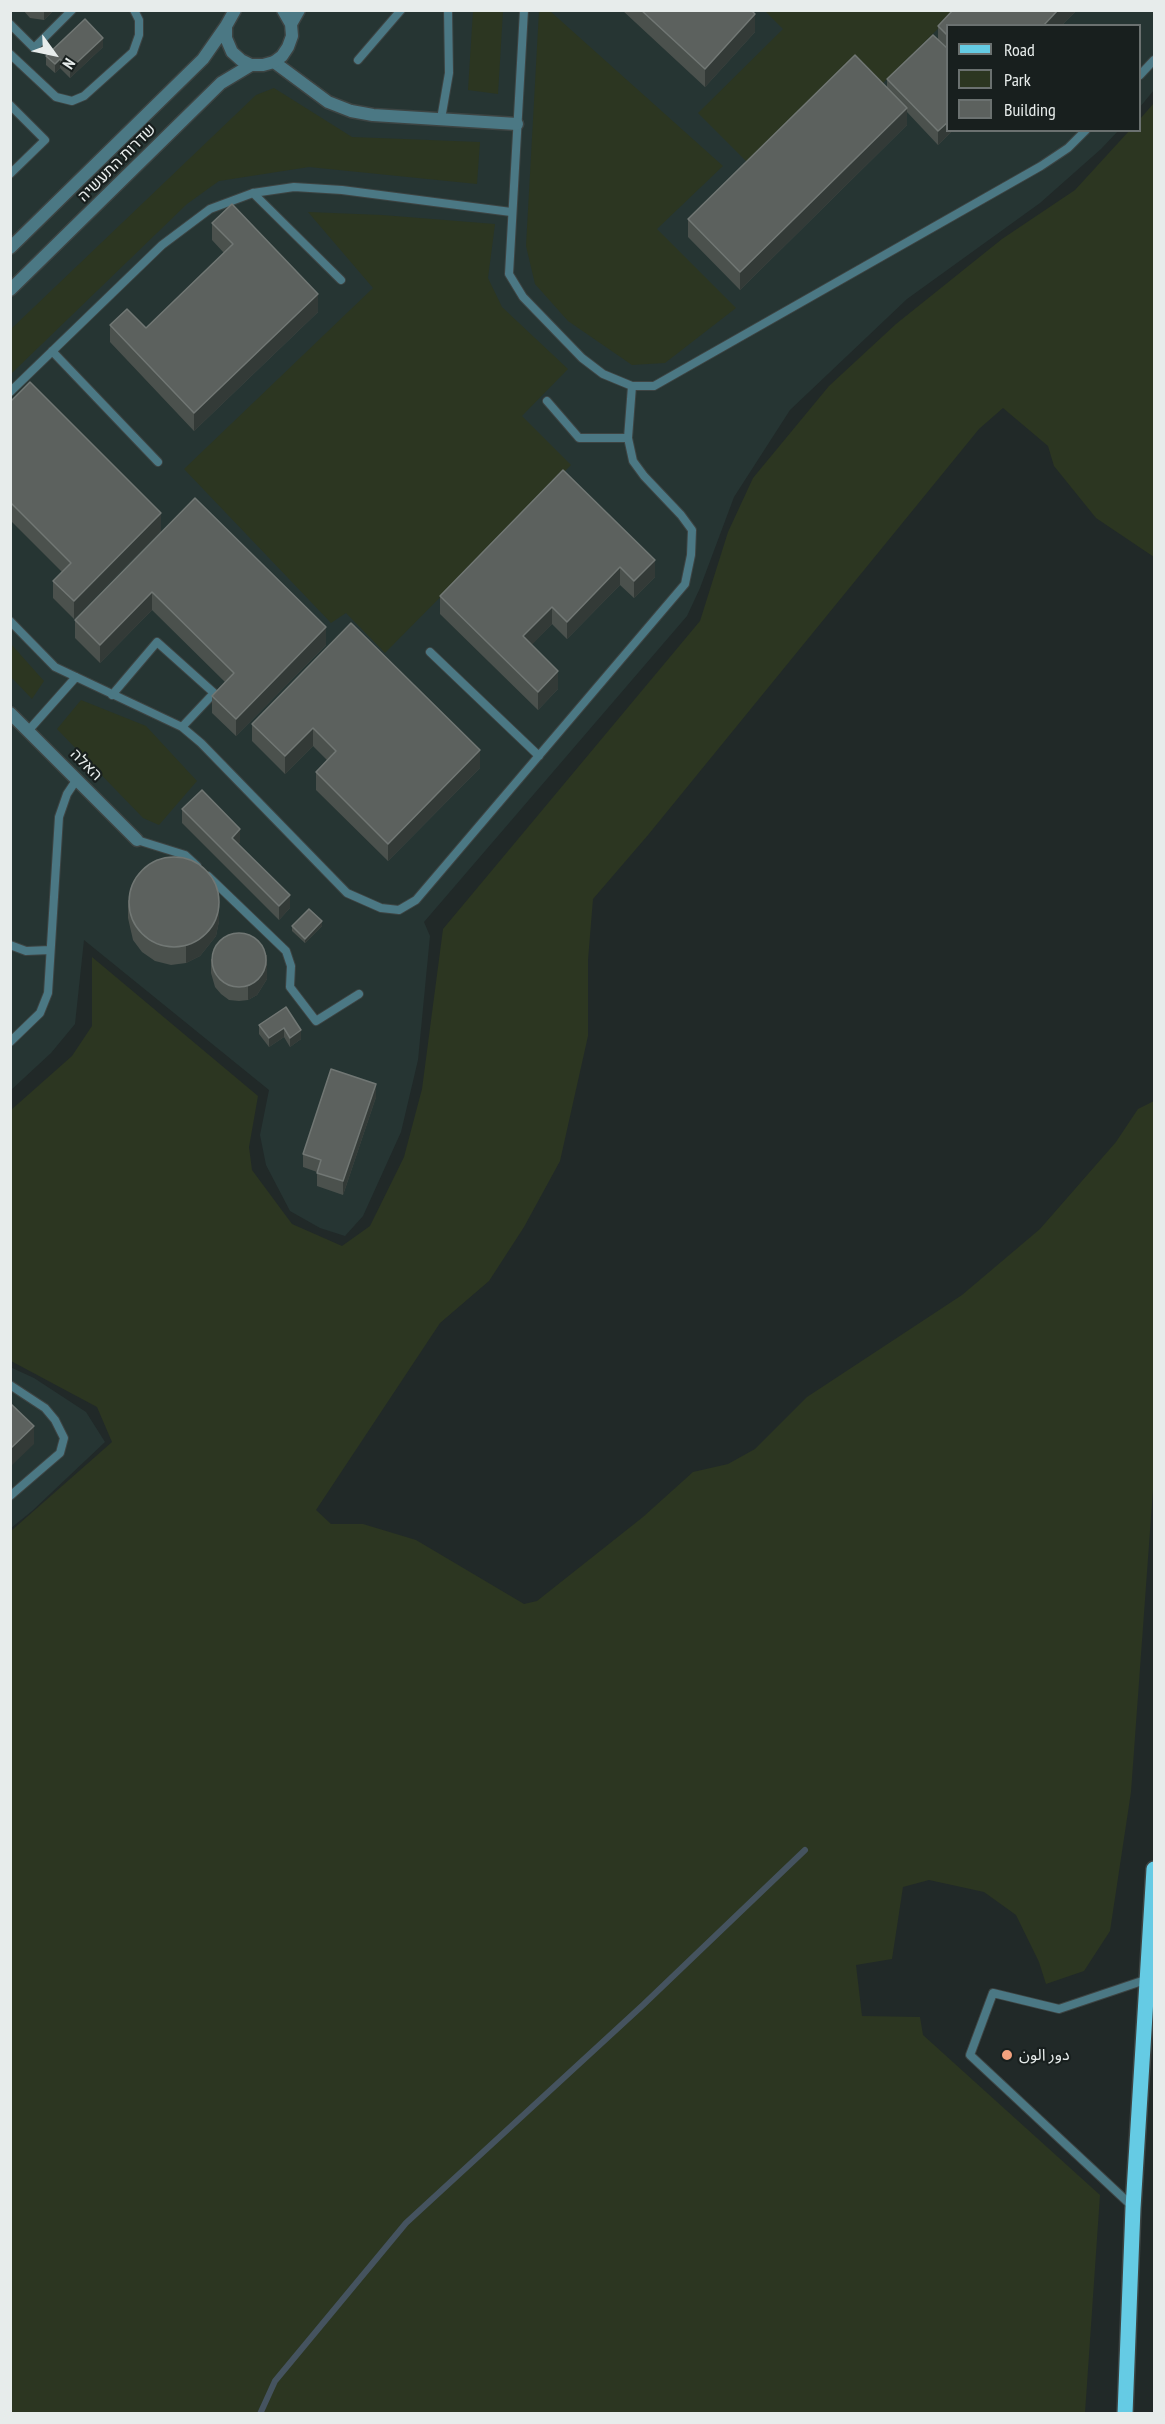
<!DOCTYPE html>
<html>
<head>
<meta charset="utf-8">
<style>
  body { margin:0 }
  #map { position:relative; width:1165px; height:2424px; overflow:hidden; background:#212928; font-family:"PT Sans Narrow",sans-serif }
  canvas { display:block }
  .frame { position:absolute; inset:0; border:12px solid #e7eceb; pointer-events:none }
  .legend { position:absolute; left:946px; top:24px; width:195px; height:108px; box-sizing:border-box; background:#181f1e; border:2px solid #6b7170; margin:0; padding:8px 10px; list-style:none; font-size:18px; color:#e7eceb }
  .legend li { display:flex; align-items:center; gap:12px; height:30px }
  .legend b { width:30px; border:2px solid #6b7170 }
  .north { position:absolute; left:24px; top:24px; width:60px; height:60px; -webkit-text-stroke:4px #181f1e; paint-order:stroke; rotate:123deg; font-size:16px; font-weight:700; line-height:24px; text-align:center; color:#e7eceb }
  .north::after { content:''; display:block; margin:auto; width:21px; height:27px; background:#e7eceb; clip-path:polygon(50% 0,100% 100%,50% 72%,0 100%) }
</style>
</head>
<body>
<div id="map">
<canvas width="1165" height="2424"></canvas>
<div class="frame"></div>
<ul class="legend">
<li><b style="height:8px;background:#65cbe4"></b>Road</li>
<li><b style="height:16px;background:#2c3621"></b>Park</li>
<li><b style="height:16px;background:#5c615e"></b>Building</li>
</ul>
<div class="north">N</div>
</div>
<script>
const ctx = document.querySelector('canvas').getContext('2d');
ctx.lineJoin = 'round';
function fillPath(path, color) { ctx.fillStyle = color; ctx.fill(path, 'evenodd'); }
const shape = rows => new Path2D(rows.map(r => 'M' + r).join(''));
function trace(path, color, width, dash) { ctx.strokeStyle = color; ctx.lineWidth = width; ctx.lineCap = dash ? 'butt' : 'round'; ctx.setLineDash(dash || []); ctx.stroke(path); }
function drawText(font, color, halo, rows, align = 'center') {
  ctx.font = font + ' "PT Sans Narrow","Noto Sans Arabic",Heebo,sans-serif'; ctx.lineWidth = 4.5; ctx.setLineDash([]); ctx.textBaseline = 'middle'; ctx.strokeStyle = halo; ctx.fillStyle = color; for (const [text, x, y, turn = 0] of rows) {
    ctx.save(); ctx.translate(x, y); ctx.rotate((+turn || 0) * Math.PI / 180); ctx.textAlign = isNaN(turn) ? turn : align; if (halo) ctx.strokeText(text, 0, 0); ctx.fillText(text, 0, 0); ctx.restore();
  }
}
fillPath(shape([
  [11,11,1154,11,1154,90,1140,107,1140,26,948,26,948,130,1118,131,1101,149,1040,203,907,299,790,410,734,497,700,588,687,616,424,922,430,936,418,1060,401,1132,363,1216,345,1236,320,1228,290,1211,266,1165,260,1135,269,1090,84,940,75,1024,51,1053,11,1090],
  [10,1367,34,1378,86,1412,105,1442,32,1511,11,1528]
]), '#263533');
fillPath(shape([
  [473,11,503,11,498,94,468,90],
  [539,11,550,11,723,166,657,229,736,308,665,363,632,365,568,321,535,284,526,246],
  [765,11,956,11,880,86,751,166,698,113,783,29],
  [274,88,352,137,480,142,477,184,309,167,219,181,187,204,11,374,11,329,256,95],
  [1154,103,1154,557,1096,518,1054,466,1048,446,1003,408,979,429,648,835,593,899,588,960,588,1036,560,1161,524,1227,489,1281,440,1323,316,1510,331,1524,363,1524,416,1540,524,1604,537,1601,643,1517,693,1472,728,1464,755,1449,807,1397,962,1295,1040,1229,1116,1142,1138,1109,1154,1101,1154,1476,1131,1792,1110,1931,1084,1971,1046,1984,1039,1962,1016,1915,984,1892,929,1880,903,1887,892,1959,856,1965,862,2016,920,2017,923,2035,1100,2195,1085,2413,11,2413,11,1531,112,1442,97,1407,11,1361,11,1110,72,1056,92,1026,92,957,258,1096,249,1147,252,1170,292,1224,342,1246,370,1226,404,1157,422,1089,443,929,700,621,728,532,753,478,829,386,896,324,1002,239,1075,190,1129,131,1140,130,1140,119],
  [308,212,382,215,495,224,488,278,502,307,568,369,522,416,571,465,385,653,346,613,331,623,184,469,373,288],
  [11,644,44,681,32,699,11,677],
  [81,700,146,726,197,781,159,825,143,818,57,729]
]), '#2c3621');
trace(shape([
  [260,2414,275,2381,406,2223,643,2005,805,1850]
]), '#45535f', 6);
const service = shape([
  [524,10,509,274,523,297,582,358,603,374,632,386,654,386,1041,166,1068,148,1086,130],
  [10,24,34,48,72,10],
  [10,54,56,97,72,101,84,96,133,52,139,35,139,20,134,10],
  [358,60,401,10],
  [1140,75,1154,60],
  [10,105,45,140,10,174],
  [441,119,449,73,448,10],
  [253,193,341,280],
  [52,351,158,462],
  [10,392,162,245,210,209,253,193,294,187,342,190,511,212],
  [547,401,579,438,628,438],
  [10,621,55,667,182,727,201,743,347,893,381,908,399,910,416,900,685,584,691,555,692,530,681,515,644,476,633,461,628,438,632,386],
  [430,652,539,756],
  [112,695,157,642,214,693,182,727],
  [28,731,76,677],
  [137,840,185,855,197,866],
  [208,876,286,951,291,966,290,987,316,1021,359,994],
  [10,945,26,951,50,950],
  [10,1042,40,1013,48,993,59,817,67,794,77,779],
  [10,1385,45,1408,55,1420,64,1438,60,1453,10,1496],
  [1132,2206,970,2055,993,1993,1059,2009,1148,1979]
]);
const minor = shape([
  [274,62,328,102,351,111,373,115,517,124],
  [10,713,137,840]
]);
const tertiary = shape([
  [235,10,226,26,226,38,232,52,241,60,251,65,263,65,274,62,282,56,288,47,292,36,291,24,283,10],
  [291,24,299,10],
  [10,248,203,59,226,26],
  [10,290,221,83,251,65]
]);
const primary = shape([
  [1125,2414,1133,2208,1154,1869]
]);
trace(service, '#3d4443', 10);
trace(minor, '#3d4443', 15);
trace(tertiary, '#3d4443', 15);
trace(primary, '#3d4443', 18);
trace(service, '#4b7884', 8);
trace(minor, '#4b7884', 12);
trace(tertiary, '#4b7884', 12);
trace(primary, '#65cbe4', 15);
fillPath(shape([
  [23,10,54,10,44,20,30,18],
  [622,10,751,10,755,32,705,87],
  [953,10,1077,10,1061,26,948,26,948,130,953,130,938,145,907,112,907,125,740,290,688,237,688,219,887,88,887,79,938,39,938,26],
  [103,47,70,78,60,68,55,73,46,65,46,56],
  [212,223,318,312,194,431,110,342,110,325,146,328,224,253,212,240],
  [10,402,161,531,74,619,53,598,53,581,62,572,10,520],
  [563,470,655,577,634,598,620,585,567,639,552,624,531,645,558,689,538,710,440,614,440,596],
  [195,498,326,645,236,736,212,713,212,696,225,682,152,610,100,663,75,638,75,620],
  [351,623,480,768,388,861,316,790,316,772,327,760,313,746,285,774,252,741,252,724],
  [182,809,240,842,238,844,290,908,279,920,182,823],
  [128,900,219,921,216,936,200,956,186,963,171,965,155,961,142,952,133,940,128,918],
  [292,926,322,926,305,943,292,931],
  [267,955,267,979,257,995,248,1000,239,1001,229,1000,221,994,215,987,211,973,211,959],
  [286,1007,301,1039,290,1047,284,1037,269,1047,259,1034,259,1025],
  [376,1097,343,1195,317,1186,317,1172,303,1167,303,1154]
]), '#4b514d');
fillPath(shape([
  [44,10,54,10,44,20],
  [1058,10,1077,10,1061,26,1043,26],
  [755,14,755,32,705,87,705,69],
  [103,38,103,47,70,78,70,69],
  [60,59,60,68,55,73,55,64],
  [907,108,907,125,740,290,740,272],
  [948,122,948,130,953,130,938,145,938,131],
  [318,294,318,312,194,431,194,413],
  [161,513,161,531,74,619,74,601],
  [655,560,655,577,634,598,634,581],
  [620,567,620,585,567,639,567,622],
  [152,592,152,610,100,663,100,645],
  [552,607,552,624,523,654,523,636],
  [326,627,326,645,236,736,236,719],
  [558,671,558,689,538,710,538,692],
  [313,728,313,746,285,774,285,756],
  [480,750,480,768,388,861,388,844],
  [240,829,240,842,232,851,232,838],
  [290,895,290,908,279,920,279,906],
  [219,903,219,921,216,936,200,956,186,963,186,946],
  [322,921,322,926,305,943,305,939],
  [267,965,267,979,257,995,248,1000,248,986],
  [284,1028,284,1037,269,1047,269,1038],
  [301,1030,301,1039,290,1047,290,1038],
  [376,1084,376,1097,343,1195,343,1181],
  [34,1426,34,1444,10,1467,10,1449]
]), '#333a37');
const building = shape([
  [641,10,751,10,755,14,705,69,641,10],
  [953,10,1058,10,1043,26,948,26,948,36,938,26,953,10],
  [85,19,103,38,70,69,60,59,55,64,46,56,85,19],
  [933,35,948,49,948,122,938,131,887,79,933,35],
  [855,55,907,108,740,272,688,219,855,55],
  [232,204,318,294,194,413,110,325,127,309,146,328,233,244,212,223,232,204],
  [30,382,161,513,74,601,53,581,71,563,10,502,10,402,30,382],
  [563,470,655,560,634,581,620,567,567,622,552,607,523,636,558,671,538,692,440,596,563,470],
  [195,498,326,627,236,719,212,696,234,673,152,592,100,645,75,620,195,498],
  [351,623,480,750,388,844,316,772,336,751,313,728,285,756,252,724,351,623],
  [202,790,240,829,232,838,290,895,279,906,182,809,202,790],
  '129 902a45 45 0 1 1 90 0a45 45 0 1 1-90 0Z',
  [309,909,322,921,305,939,292,926,309,909],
  '212 960a27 27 0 1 1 54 0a27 27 0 1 1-54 0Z',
  [286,1007,301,1030,290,1038,284,1028,269,1038,259,1025,286,1007],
  [331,1069,376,1084,343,1181,317,1173,321,1160,303,1154,331,1069],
  [10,1403,34,1426,10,1449,10,1403]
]);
fillPath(building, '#5c615e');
trace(building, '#717774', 1.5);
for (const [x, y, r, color] of [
  [1007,2055,6,"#f2a17e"]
]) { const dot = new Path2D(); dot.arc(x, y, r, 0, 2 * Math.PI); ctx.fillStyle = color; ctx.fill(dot); trace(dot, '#181f1e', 2); }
drawText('16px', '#e7eceb', '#181f1e', [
  ["שדרות התעשיה",117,163,-45],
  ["האלה",86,765,45]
]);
drawText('16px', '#e7eceb', '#181f1e', [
  ["دور الون",1019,2055]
], 'left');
</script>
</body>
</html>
